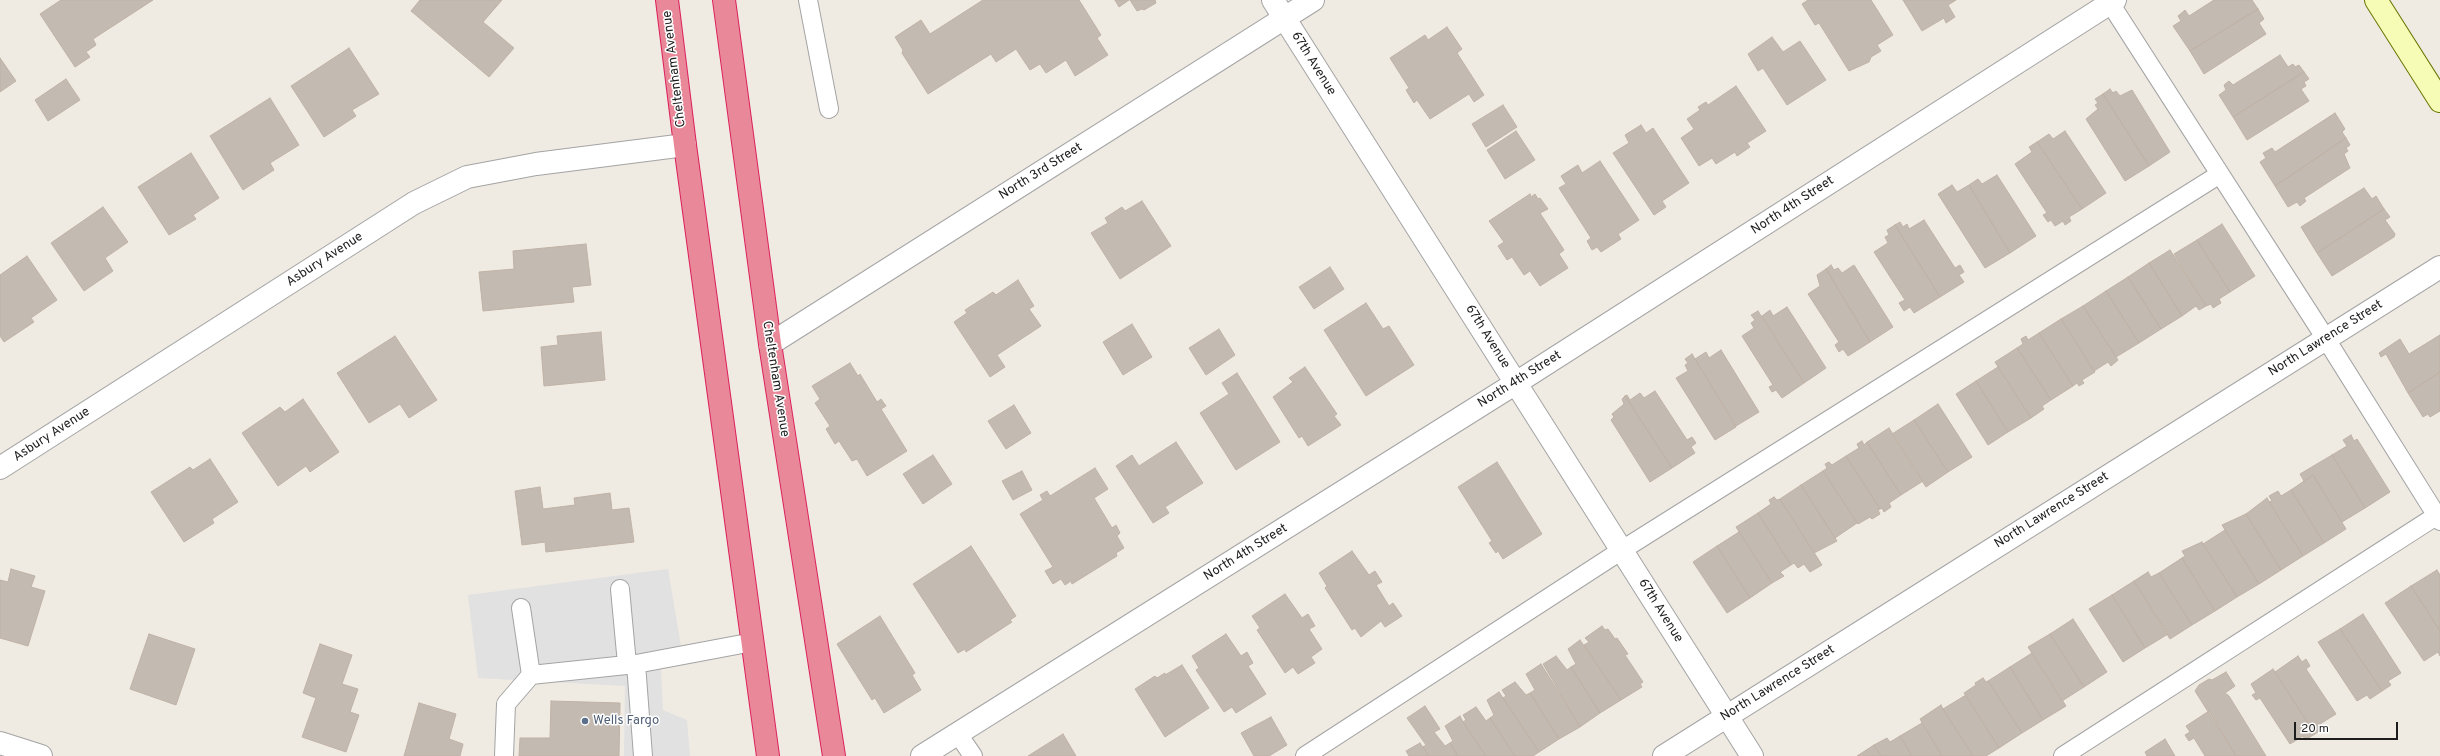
<!DOCTYPE html>
<html>
<head>
<meta charset="utf-8">
<style>
  body { margin:0 }
  #map { position:relative; width:2440px; height:756px; overflow:hidden; background:#efebe3; font-family:Overpass,sans-serif }
  canvas { display:block }
  .scale { position:absolute; left:2294px; top:722px; width:104px; height:18px; box-sizing:border-box; border:2px solid #1d1d1d; border-top:0; padding-left:5px; font-size:12px; line-height:14px; white-space:nowrap; color:#1d1d1d; -webkit-text-stroke:3px #fff; paint-order:stroke }
</style>
</head>
<body>
<div id="map">
<canvas width="2440" height="756"></canvas>
<div class="scale">20 m</div>
</div>
<script>
const ctx = document.querySelector('canvas').getContext('2d');
ctx.lineJoin = 'round';
function fillPath(path, color) { ctx.fillStyle = color; ctx.fill(path, 'evenodd'); }
const shape = rows => new Path2D(rows.map(r => 'M' + r).join(''));
function trace(path, color, width, dash) { ctx.strokeStyle = color; ctx.lineWidth = width; ctx.lineCap = dash ? 'butt' : 'round'; ctx.setLineDash(dash || []); ctx.stroke(path); }
function drawText(font, color, halo, rows, align = 'center') {
  ctx.font = font + ' Overpass,sans-serif'; ctx.lineWidth = 3; ctx.setLineDash([]); ctx.textBaseline = 'middle'; ctx.strokeStyle = halo; ctx.fillStyle = color; for (const [text, x, y, turn = 0] of rows) {
    ctx.save(); ctx.translate(x, y); ctx.rotate((+turn || 0) * Math.PI / 180); ctx.textAlign = isNaN(turn) ? turn : align; if (halo) ctx.strokeText(text, 0, 0); ctx.fillText(text, 0, 0); ctx.restore();
  }
}
fillPath(shape([
  [668,569,684,664,661,669,663,710,687,720,690,756,624,756,625,686,478,678,468,595]
]), '#e1e1e1');
const building = shape([
  [61,0,153,0,93,39,96,45,86,52,90,57,75,67,40,14,61,0],
  [420,0,502,0,483,22,514,48,489,77,411,11,420,0],
  [983,0,1079,0,1101,35,1097,38,1108,55,1075,76,1066,60,1046,73,1040,64,1030,70,1016,49,996,62,991,54,928,94,902,53,903,50,895,37,921,20,930,34,983,0],
  [1115,0,1129,0,1119,7,1115,0],
  [1130,0,1155,0,1156,3,1144,10,1142,9,1137,11,1130,0],
  [1808,0,1871,0,1893,35,1877,45,1881,51,1871,57,1869,62,1849,71,1819,23,1815,25,1802,4,1808,0],
  [1903,0,1956,0,1948,5,1955,17,1946,23,1944,18,1922,31,1903,0],
  [2214,0,2252,0,2258,9,2190,51,2173,26,2181,21,2178,16,2185,10,2189,16,2214,0],
  [2258,9,2264,19,2259,23,2266,34,2204,74,2190,51,2258,9],
  [1447,27,1462,49,1457,53,1484,95,1474,102,1469,94,1430,119,1417,100,1414,103,1406,90,1409,88,1390,58,1425,35,1428,40,1447,27],
  [1772,37,1783,52,1800,41,1826,80,1787,105,1763,68,1758,71,1748,54,1772,37],
  [349,48,379,94,352,110,356,116,324,137,291,86,349,48],
  [2280,55,2288,67,2293,64,2295,67,2299,65,2304,72,2233,117,2219,95,2226,90,2224,85,2229,81,2233,85,2280,55],
  [0,58,16,81,0,92,0,58],
  [2304,72,2309,79,2304,82,2306,86,2301,89,2309,101,2247,140,2233,117,2304,72],
  [66,79,80,100,48,121,35,100,66,79],
  [1736,86,1766,131,1747,143,1750,147,1737,156,1735,152,1716,164,1712,158,1699,166,1681,138,1694,129,1687,119,1700,110,1698,107,1706,102,1708,105,1736,86],
  [2110,89,2113,93,2116,91,2120,96,2132,90,2170,152,2149,166,2103,94,2110,89],
  [2103,94,2149,166,2125,181,2086,119,2098,109,2095,105,2098,103,2095,99,2103,94],
  [270,98,299,145,270,163,274,170,243,190,210,136,270,98],
  [1503,105,1517,127,1486,147,1472,124,1503,105],
  [2335,113,2345,129,2342,132,2346,138,2275,186,2260,162,2266,158,2263,153,2272,148,2275,152,2335,113],
  [1641,125,1646,133,1653,128,1689,183,1662,201,1666,207,1654,215,1613,153,1629,143,1625,135,1641,125],
  [1516,131,1535,160,1505,179,1487,150,1516,131],
  [2065,131,2106,193,2082,209,2037,142,2049,134,2053,139,2065,131],
  [2346,138,2350,145,2346,148,2348,151,2344,154,2350,168,2304,198,2306,201,2300,206,2297,202,2288,207,2275,186,2346,138],
  [2037,142,2082,209,2069,217,2071,221,2065,225,2063,221,2055,226,2051,220,2048,222,2043,215,2047,213,2015,164,2032,152,2029,147,2037,142],
  [191,153,219,198,193,215,196,219,169,235,138,187,191,153],
  [1600,161,1639,220,1618,234,1621,239,1601,252,1597,247,1592,250,1587,241,1591,238,1559,188,1566,184,1561,176,1578,165,1582,173,1600,161],
  [1997,175,2036,236,2010,253,1969,185,1978,179,1982,184,1997,175],
  [1952,185,1957,192,1969,185,2010,253,1985,268,1938,194,1952,185],
  [2364,188,2372,199,2376,196,2384,209,2317,253,2301,227,2364,188],
  [1530,194,1531,197,1535,194,1538,199,1540,198,1548,209,1540,213,1564,250,1559,254,1568,268,1540,286,1530,271,1524,275,1512,257,1507,260,1498,246,1504,242,1489,221,1530,194],
  [1142,201,1171,246,1120,279,1091,233,1108,223,1105,218,1122,207,1125,211,1142,201],
  [103,207,128,242,105,258,113,271,84,291,51,243,103,207],
  [2384,209,2390,217,2385,220,2395,234,2394,237,2332,276,2317,253,2384,209],
  [1924,220,1955,268,1960,265,1964,272,1959,275,1964,282,1940,297,1895,225,1900,222,1903,227,1907,224,1909,229,1924,220],
  [2222,224,2255,276,2230,292,2197,240,2222,224],
  [1895,225,1940,297,1914,313,1910,307,1904,311,1899,303,1905,300,1874,252,1888,243,1885,237,1889,235,1887,230,1895,225],
  [2197,240,2230,292,2219,299,2221,303,2213,308,2211,304,2206,306,2174,254,2197,240],
  [586,244,591,285,572,287,574,302,483,311,479,272,514,269,513,251,586,244],
  [2170,250,2206,306,2199,310,2196,306,2182,316,2149,263,2170,250],
  [27,256,57,300,31,318,34,322,4,342,0,336,0,275,27,256],
  [2149,263,2182,316,2161,329,2128,277,2149,263],
  [1831,265,1834,270,1838,268,1842,273,1854,265,1893,327,1870,342,1826,269,1831,265],
  [1330,267,1344,289,1314,309,1299,287,1330,267],
  [1826,269,1870,342,1848,356,1843,349,1839,352,1835,345,1839,342,1808,294,1820,286,1817,275,1826,269],
  [2128,277,2161,329,2139,343,2106,291,2128,277],
  [1018,280,1034,306,1029,309,1041,326,997,355,1005,367,990,377,954,322,967,313,965,310,993,292,996,295,1018,280],
  [2106,291,2139,343,2116,357,2083,306,2106,291],
  [1366,303,1383,329,1389,326,1414,365,1366,396,1324,330,1366,303],
  [2083,306,2118,360,2111,366,2108,362,2094,371,2061,319,2083,306],
  [1787,307,1826,368,1804,383,1762,316,1770,310,1773,316,1787,307],
  [1758,311,1804,383,1782,398,1776,390,1772,392,1769,387,1773,385,1742,336,1754,328,1751,323,1755,320,1751,315,1758,311],
  [2061,319,2095,372,2082,380,2084,383,2079,386,2077,383,2073,386,2039,333,2061,319],
  [1132,324,1152,357,1123,375,1103,342,1132,324],
  [1219,329,1235,355,1206,375,1189,348,1219,329],
  [601,332,605,380,544,386,541,347,558,345,557,336,601,332],
  [2039,333,2073,386,2051,400,2017,348,2023,344,2021,339,2026,336,2028,340,2039,333],
  [2440,335,2440,372,2408,393,2386,354,2381,357,2379,353,2400,339,2409,354,2440,335],
  [395,336,437,400,409,418,400,404,369,423,337,373,395,336],
  [2017,348,2051,400,2042,406,2044,409,2031,418,1995,362,2017,348],
  [1721,350,1759,412,1736,426,1695,359,1706,352,1709,358,1721,350],
  [1692,354,1736,427,1715,440,1676,378,1688,371,1685,365,1688,363,1685,359,1692,354],
  [850,363,858,376,860,374,877,402,881,399,886,406,881,409,907,451,867,476,857,459,852,461,839,441,835,444,826,429,830,426,815,403,820,399,812,386,850,363],
  [1305,367,1337,414,1334,416,1341,425,1308,446,1302,436,1299,438,1273,397,1293,382,1289,378,1305,367],
  [1998,367,2031,418,2008,432,1976,381,1998,367],
  [2440,372,2440,411,2430,417,2428,414,2423,417,2408,393,2440,372],
  [1237,373,1280,442,1236,470,1200,413,1229,394,1222,383,1237,373],
  [1976,381,2008,432,1988,445,1956,394,1976,381],
  [1655,391,1687,440,1692,437,1696,443,1691,447,1695,453,1672,468,1625,396,1627,395,1630,400,1640,393,1644,398,1655,391],
  [1625,396,1672,468,1650,482,1611,420,1614,417,1612,414,1624,404,1622,399,1625,396],
  [303,399,339,452,310,472,306,466,278,486,242,433,280,407,285,412,303,399],
  [1938,404,1972,457,1948,472,1914,420,1938,404],
  [1014,405,1031,433,1006,449,988,421,1014,405],
  [1914,420,1948,472,1926,487,1892,434,1914,420],
  [1889,428,1923,481,1901,495,1867,442,1889,428],
  [2351,435,2354,441,2357,439,2390,492,2365,508,2332,455,2347,446,2343,440,2351,435],
  [1862,441,1864,445,1867,442,1901,495,1889,503,1891,507,1884,512,1882,508,1880,509,1846,456,1859,448,1857,444,1862,441],
  [1176,442,1203,483,1165,507,1169,513,1153,523,1116,466,1132,455,1139,466,1176,442],
  [933,455,952,484,923,504,903,474,933,455],
  [2332,455,2365,508,2342,522,2313,475,2304,481,2300,474,2332,455],
  [1846,456,1880,509,1878,510,1880,514,1872,519,1870,517,1858,524,1823,471,1827,468,1825,464,1829,462,1832,465,1846,456],
  [210,459,238,502,212,519,214,523,184,542,151,492,190,467,193,470,210,459],
  [1497,462,1542,534,1503,559,1498,551,1496,553,1489,543,1492,541,1458,487,1497,462],
  [1095,468,1108,489,1094,498,1112,528,1116,525,1120,533,1117,536,1124,548,1116,553,1117,556,1072,584,1071,581,1065,585,1061,579,1053,584,1045,571,1053,567,1020,514,1043,500,1040,495,1047,491,1050,496,1095,468],
  [1022,471,1032,490,1013,500,1002,481,1022,471],
  [1823,471,1857,523,1835,538,1801,485,1823,471],
  [2313,475,2346,529,2324,543,2291,490,2313,475],
  [1801,485,1837,541,1814,553,1780,499,1801,485],
  [540,487,543,509,575,505,574,498,610,493,612,510,629,508,634,542,546,552,545,542,522,545,515,491,540,487],
  [2291,490,2324,543,2303,556,2269,502,2272,501,2269,496,2278,491,2281,496,2291,490],
  [1774,497,1777,500,1780,499,1822,565,1810,572,1804,564,1798,568,1794,563,1791,565,1758,513,1771,504,1769,500,1774,497],
  [2267,498,2303,556,2281,570,2246,514,2267,498],
  [1758,513,1791,565,1780,572,1784,576,1772,583,1736,527,1758,513],
  [2246,514,2281,570,2259,584,2222,525,2246,514],
  [2225,530,2259,584,2237,597,2203,544,2225,530],
  [1739,532,1772,583,1750,598,1717,546,1739,532],
  [2202,542,2237,597,2215,611,2182,558,2185,556,2182,551,2202,542],
  [971,546,1016,616,1010,620,1012,622,966,652,965,649,958,653,913,584,971,546],
  [1717,546,1750,598,1727,613,1693,562,1717,546],
  [1352,551,1369,575,1375,571,1382,582,1376,585,1389,606,1393,603,1402,616,1385,627,1381,621,1361,637,1355,628,1352,630,1325,588,1327,586,1319,573,1352,551],
  [2182,558,2215,611,2192,625,2159,573,2182,558],
  [11,569,35,576,31,587,45,591,28,646,0,638,0,580,8,582,11,569],
  [2437,570,2440,575,2440,631,2411,586,2437,570],
  [2148,572,2151,577,2159,573,2192,625,2170,639,2134,581,2148,572],
  [2134,581,2168,634,2145,648,2112,595,2134,581],
  [2411,586,2440,631,2440,656,2438,652,2424,661,2385,603,2411,586],
  [1285,594,1302,618,1308,614,1315,626,1309,629,1322,649,1311,657,1315,663,1298,674,1293,667,1285,673,1257,630,1260,628,1252,616,1285,594],
  [2112,595,2145,648,2123,662,2089,609,2112,595],
  [2363,614,2401,673,2388,681,2391,685,2382,691,2340,629,2363,614],
  [880,616,915,673,912,675,921,690,884,713,875,698,872,700,837,644,880,616],
  [2073,619,2107,672,2084,687,2050,634,2073,619],
  [1602,626,1605,630,1608,629,1615,639,1617,638,1628,654,1625,655,1643,682,1640,684,1642,687,1621,700,1584,645,1589,642,1585,638,1602,626],
  [2340,629,2382,691,2370,699,2367,695,2357,701,2318,642,2340,629],
  [149,634,195,649,176,705,130,689,149,634],
  [1226,634,1241,656,1247,652,1253,663,1248,666,1266,694,1236,713,1232,707,1224,712,1196,670,1199,668,1192,656,1226,634],
  [2050,634,2084,687,2062,701,2028,647,2050,634],
  [1580,640,1621,700,1600,713,1571,667,1576,664,1568,649,1580,640],
  [320,644,352,655,342,684,358,689,350,712,359,715,346,752,302,737,316,698,303,693,320,644],
  [2032,653,2066,706,2043,720,2010,667,2032,653],
  [1556,656,1567,670,1571,667,1600,713,1580,727,1543,664,1556,656],
  [2298,656,2302,662,2306,659,2310,666,2306,669,2336,714,2320,724,2322,729,2315,734,2275,672,2298,656],
  [1541,664,1580,727,1559,739,1530,693,1535,690,1526,674,1541,664],
  [1182,665,1209,708,1165,737,1135,689,1155,676,1157,678,1165,673,1165,675,1182,665],
  [2010,667,2043,720,2022,733,1988,681,2010,667],
  [2273,669,2315,734,2305,740,2303,736,2290,744,2260,698,2256,700,2252,695,2256,693,2251,684,2273,669],
  [2226,672,2235,686,2225,693,2229,696,2266,756,2236,756,2195,691,2199,685,2209,679,2212,680,2226,672],
  [1983,678,1986,682,1988,681,2022,733,1999,748,1964,693,1976,685,1975,683,1983,678],
  [1515,682,1526,695,1530,693,1559,739,1539,752,1503,698,1506,696,1502,690,1515,682],
  [1499,692,1539,752,1533,756,1515,756,1490,718,1494,715,1487,700,1499,692],
  [1966,695,1999,748,1986,756,1973,756,1943,709,1966,695],
  [551,701,620,703,619,756,519,756,520,738,550,738,551,701],
  [419,703,456,714,449,739,463,744,460,756,404,756,419,703],
  [1941,705,1943,709,1973,756,1942,756,1920,719,1941,705],
  [1425,706,1440,729,1434,732,1445,746,1450,743,1458,756,1429,756,1423,747,1426,745,1407,718,1425,706],
  [1476,707,1486,721,1490,718,1515,756,1486,756,1463,722,1466,720,1463,715,1476,707],
  [2209,711,2236,756,2205,756,2194,738,2189,741,2185,735,2190,732,2186,726,2209,711],
  [1460,716,1463,722,1486,756,1458,756,1450,743,1453,741,1445,726,1460,716],
  [1271,717,1287,745,1269,756,1254,756,1241,733,1271,717],
  [1922,723,1942,756,1912,756,1900,736,1922,723],
  [1063,734,1076,756,1028,756,1063,734],
  [1900,736,1912,756,1881,756,1874,745,1887,738,1890,742,1900,736],
  [2165,739,2175,756,2147,756,2145,752,2165,739],
  [1420,743,1429,756,1409,756,1406,751,1420,743],
  [1874,745,1881,756,1857,756,1874,745]
]);
fillPath(building, '#c3bab2');
trace(building, '#c0b2a5', 1);
const lane = shape([
  [808,0,829,109],
  [2110,3,2326,339,2440,521],
  [620,589,627,664],
  [521,608,531,675],
  [958,734,973,756],
  [504,756,506,704,531,675,636,664],
  [643,756,636,664,753,642],
  [1305,756,1622,550,2220,174],
  [2063,756,2436,516]
]);
const street = shape([
  [1273,0,1752,756],
  [770,344,1313,0],
  [0,468,414,203,467,177,536,164,685,145],
  [0,743,41,756],
  [922,756,1516,383,2115,0],
  [1664,756,2440,267]
]);
const secondary = shape([
  [2376,0,2440,101]
]);
const highway = shape([
  [667,0,685,145,768,756],
  [724,0,770,344,834,756]
]);
trace(lane, '#a4a4a4', 20);
trace(street, '#a4a4a4', 24);
trace(secondary, '#677603', 24);
trace(highway, '#dc205d', 24);
trace(lane, '#fff', 18);
trace(street, '#fff', 22);
trace(secondary, '#f6fbb5', 22);
trace(highway, '#e88898', 22);
for (const [x, y, r, color] of [
  [585,721,4,"#5c6f8a"]
]) { const dot = new Path2D(); dot.arc(x, y, r, 0, 2 * Math.PI); ctx.fillStyle = color; ctx.fill(dot); trace(dot, '#fff', 1.5); }
drawText('13px', '#1d1d1d', '#fff', [
  ["67th Avenue",1313,64,58],
  ["Cheltenham Avenue",675,69,-97],
  ["North 3rd Street",1041,172,-32],
  ["North 4th Street",1793,206,-33],
  ["Asbury Avenue",325,260,-33],
  ["67th Avenue",1487,337,58],
  ["North Lawrence Street",2326,339,-32],
  ["Cheltenham Avenue",775,379,81],
  ["North 4th Street",1520,380,-32],
  ["Asbury Avenue",52,435,-33],
  ["North Lawrence Street",2052,511,-32],
  ["North 4th Street",1246,553,-32],
  ["67th Avenue",1660,611,58],
  ["North Lawrence Street",1778,684,-32]
]);
drawText('13px', '#4e5e75', '#fff', [
  ["Wells Fargo",593,721]
], 'left');
</script>
</body>
</html>
